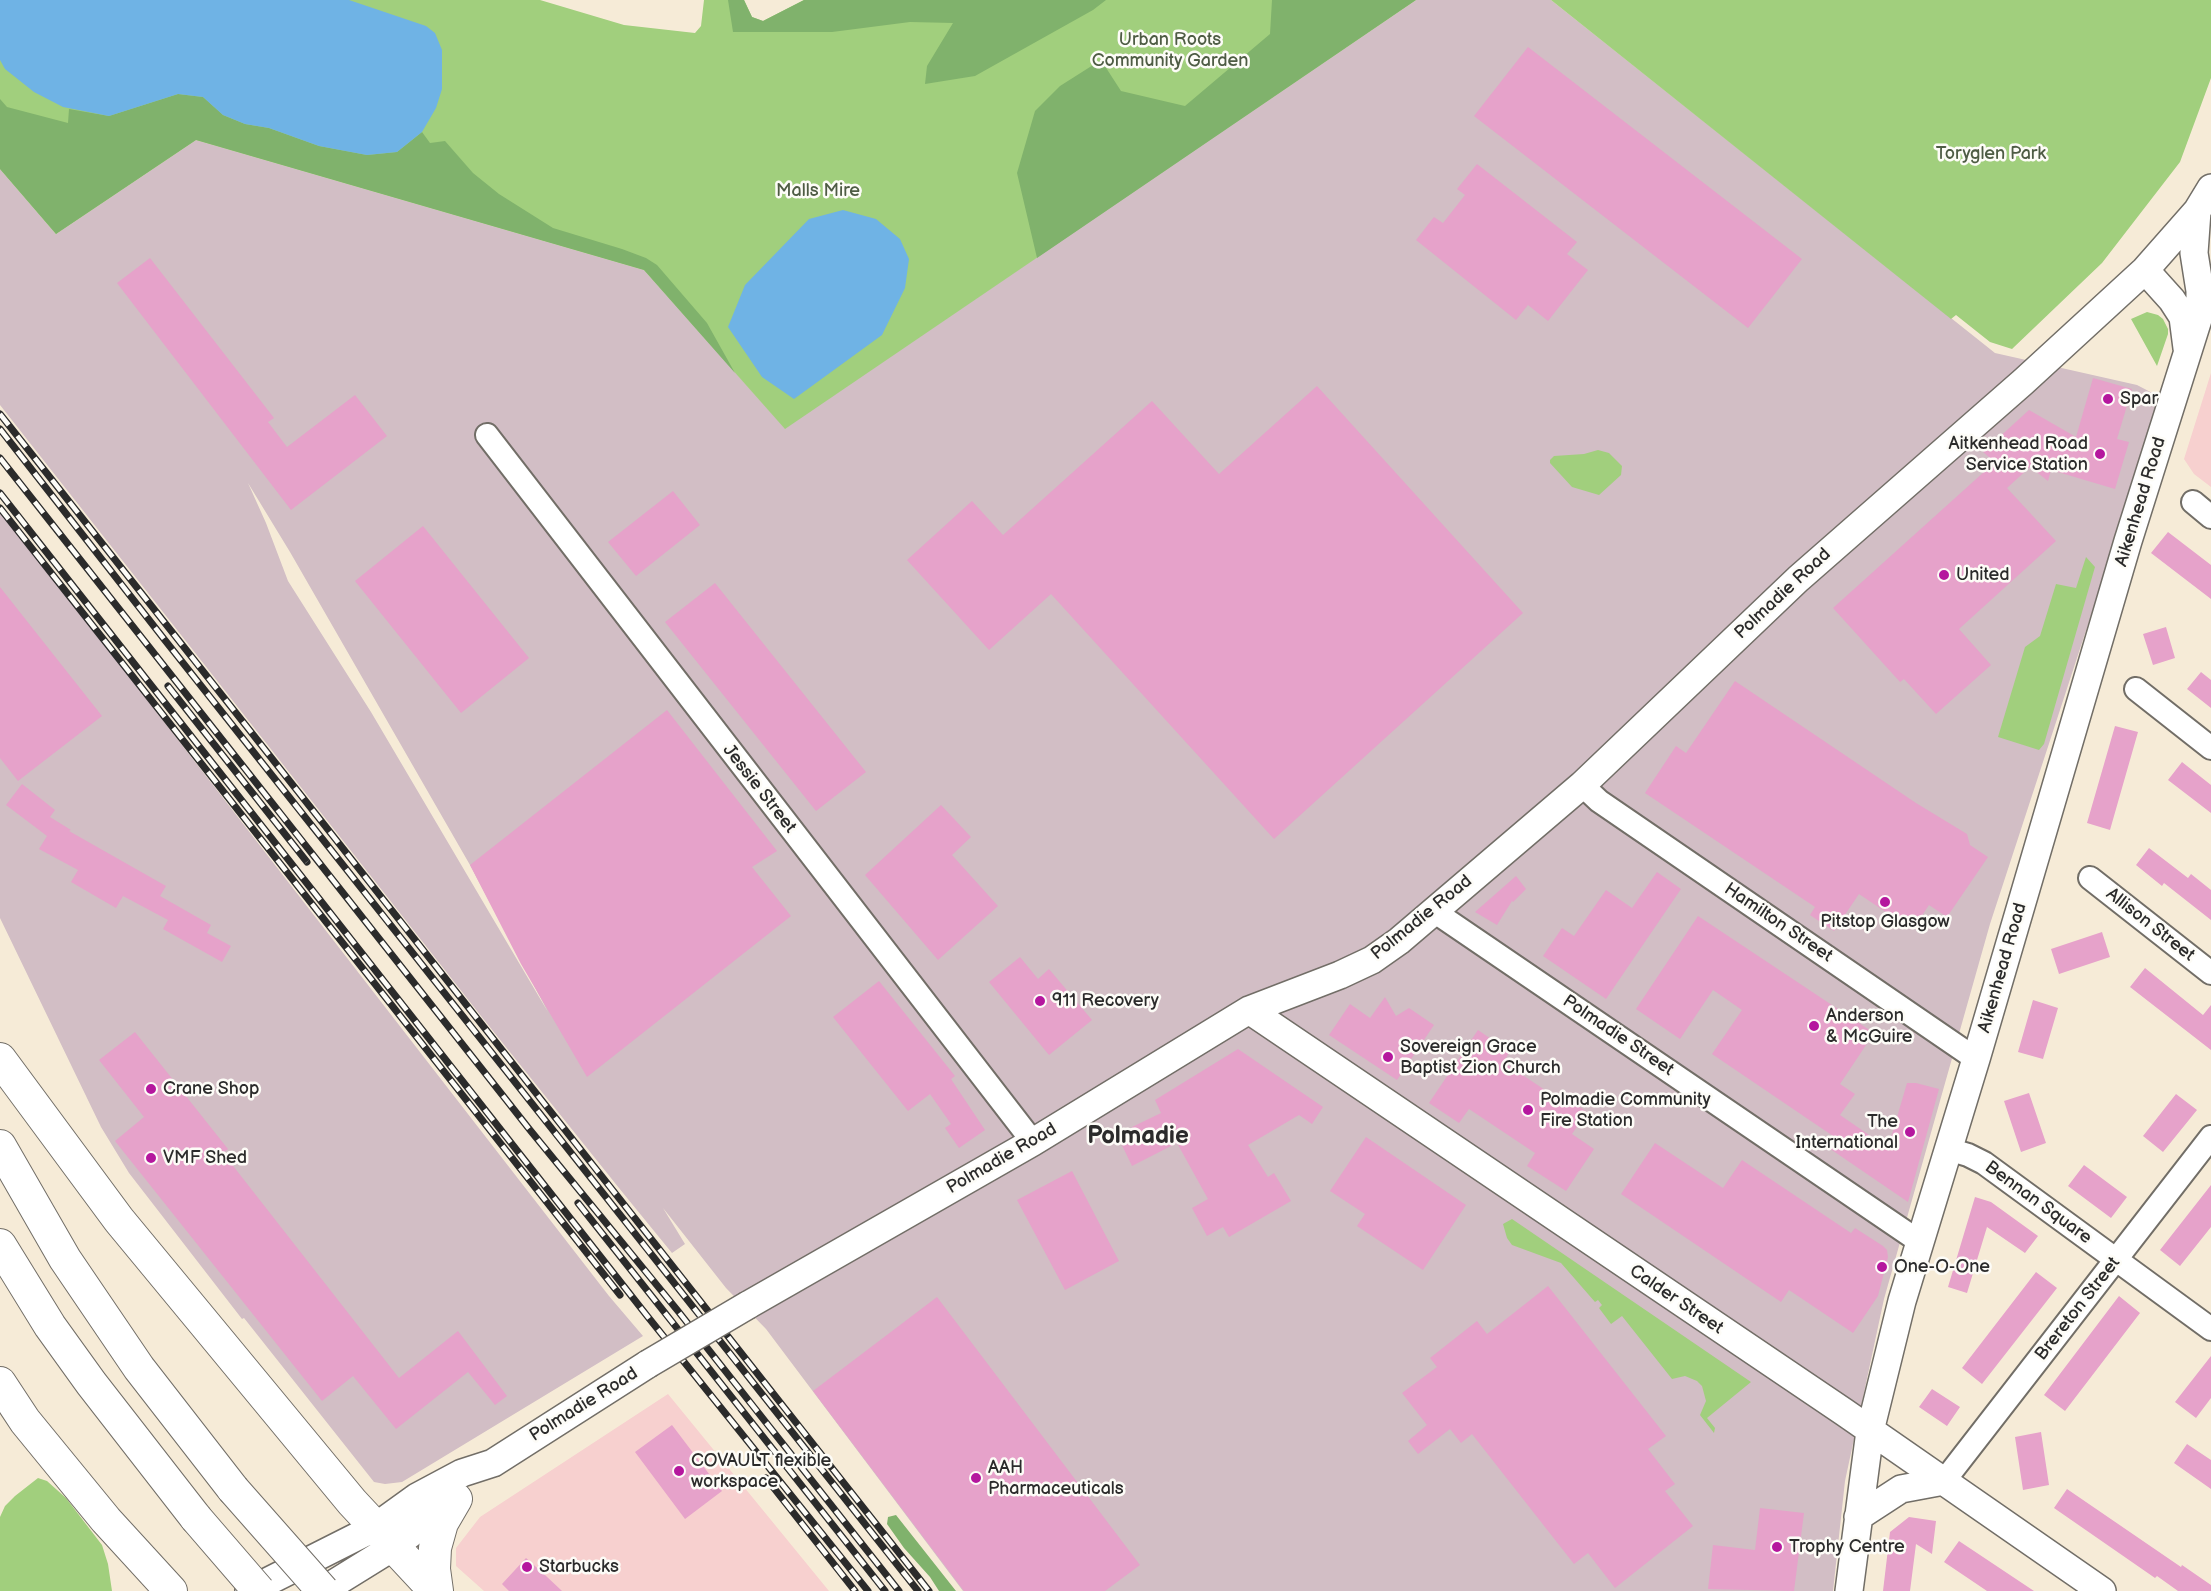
<!DOCTYPE html>
<html>
<head>
<meta charset="utf-8">
<style>
  body { margin:0 }
  canvas { display:block; background:#f6ebd7 }
</style>
</head>
<body>
<canvas width="2211" height="1591"></canvas>
<script>
const ctx = document.querySelector('canvas').getContext('2d');
ctx.lineJoin = 'round';
function fillPath(path, color) { ctx.fillStyle = color; ctx.fill(path, 'evenodd'); }
const shape = rows => new Path2D(rows.map(r => 'M' + r).join(''));
function trace(path, color, width, dash) { ctx.strokeStyle = color; ctx.lineWidth = width; ctx.lineCap = dash ? 'butt' : 'round'; ctx.setLineDash(dash || []); ctx.stroke(path); }
function drawText(font, color, halo, rows, align = 'center') {
  ctx.font = font + ' "Balsamiq Sans",sans-serif'; ctx.lineWidth = 5; ctx.setLineDash([]); ctx.textBaseline = 'middle'; ctx.strokeStyle = halo; ctx.fillStyle = color; for (const [text, x, y, turn = 0] of rows) {
    ctx.save(); ctx.translate(x, y); ctx.rotate((+turn || 0) * Math.PI / 180); ctx.textAlign = isNaN(turn) ? turn : align; if (halo) ctx.strokeText(text, 0, 0); ctx.fillText(text, 0, 0); ctx.restore();
  }
}
fillPath(shape([
  [2211,373,2211,487,2194,474,2184,459],
  [668,1394,829,1591,484,1591,456,1566,456,1548,480,1517]
]), '#f7d0cf');
fillPath(shape([
  [1416,0,1551,0,1995,353,2137,385,2162,398,1990,924,1884,1299,1845,1481,1833,1591,963,1591,766,1329,726,1288,663,1208,685,1244,672,1253,623,1193,481,1016,0,405,0,169,56,234,196,140,644,270,785,428],
  [248,483,290,552,470,865,548,1012,371,712,288,581,266,523],
  [0,513,103,643,609,1296,643,1336,402,1482,385,1484,374,1482,244,1318,242,1319,129,1173,101,1127,0,918]
]), '#d2bec5');
fillPath(shape([
  [0,0,540,0,624,25,695,33,701,26,704,0,744,0,752,17,763,21,804,0,1416,0,785,429,644,270,196,140,56,234,0,169],
  [1551,0,2211,0,2211,78,2180,162,2102,263,2012,349,1990,342,1956,315,1951,319],
  [2147,312,2158,315,2163,319,2168,329,2168,334,2157,366,2131,319],
  [1598,450,1609,453,1622,466,1621,475,1599,495,1572,487,1550,463,1550,460,1554,456,1584,454],
  [2086,557,2095,567,2044,744,2039,750,1998,737,2025,647,2040,636,2056,584,2076,588],
  [1512,1219,1751,1382,1707,1418,1715,1428,1714,1433,1700,1415,1706,1401,1702,1386,1697,1381,1685,1376,1672,1379,1622,1316,1611,1324,1599,1308,1602,1305,1598,1300,1595,1302,1561,1263,1512,1245,1507,1238,1503,1224],
  [38,1478,47,1481,66,1498,102,1545,108,1564,112,1591,0,1591,0,1517,5,1506,15,1496]
]), '#a1cf7d');
fillPath(shape([
  [728,0,744,0,752,17,763,21,804,0,1106,0,1093,10,975,76,925,84,927,66,953,23,910,22,832,32,733,32],
  [1272,0,1416,0,1037,258,1017,173,1035,111,1060,86,1101,60,1121,91,1185,106,1270,34],
  [178,94,203,97,223,115,245,124,269,128,319,146,367,155,397,152,422,132,430,143,445,141,473,173,499,194,553,228,622,249,646,258,657,265,707,323,735,373,644,270,196,140,56,234,0,169,0,99,7,107,68,123,69,109,109,116],
  [896,1515,956,1591,939,1591,930,1577,904,1548,887,1524,888,1517]
]), '#80b26c');
fillPath(shape([
  [0,0,349,0,426,26,435,33,442,50,442,89,436,108,422,132,397,152,367,155,319,146,269,128,245,124,223,115,203,97,178,94,109,116,63,107,34,92,5,69,0,60],
  [843,210,876,219,900,239,909,259,905,288,882,335,794,399,762,377,728,327,745,285,809,219]
]), '#6fb3e5');
fillPath(shape([
  [1528,47,1802,259,1748,328,1474,116],
  [1477,164,1577,242,1567,254,1588,270,1548,321,1528,305,1516,320,1416,240,1434,217,1443,223,1465,195,1457,189],
  [150,258,274,418,268,422,287,447,355,395,387,436,291,510,117,283],
  [2093,378,2132,389,2117,439,2129,442,2115,489,2051,470,2048,481,2030,467,2007,488,2056,541,1959,629,1991,665,1936,714,1904,679,1900,682,1833,608,1995,462,1983,452,2029,410,2076,437],
  [1317,386,1523,613,1274,839,1051,594,989,650,907,560,972,501,1003,535,1152,401,1219,474],
  [673,491,700,525,636,576,608,542],
  [423,526,529,658,461,713,355,581],
  [2168,532,2211,565,2211,599,2151,553],
  [715,583,866,772,816,811,665,622],
  [0,587,102,716,18,781,0,758],
  [2166,627,2175,658,2153,665,2143,634],
  [2201,672,2211,680,2211,708,2187,689],
  [1735,681,1916,803,1967,834,1970,845,1988,857,1947,917,1929,905,1919,920,1902,923,1859,894,1834,931,1810,915,1815,907,1645,793,1676,746,1686,753],
  [667,710,777,851,752,867,791,916,587,1077,521,964,470,865],
  [2115,726,2138,732,2110,830,2087,823],
  [2182,762,2211,785,2211,813,2168,780],
  [22,784,55,810,50,817,71,830,69,831,166,886,160,896,211,925,207,933,231,946,222,962,163,929,168,920,123,896,116,908,71,882,78,870,39,849,47,836,6,805],
  [941,805,971,837,952,855,998,906,938,960,865,875],
  [2149,848,2188,878,2191,874,2211,890,2211,920,2164,883,2162,886,2136,865],
  [1657,872,1681,889,1606,999,1543,956,1562,928,1574,936,1606,890,1632,908],
  [1516,876,1526,889,1513,902,1512,901,1497,925,1475,912],
  [1698,916,1874,1033,1840,1084,1855,1094,1840,1115,1888,1148,1907,1083,1916,1083,1939,1089,1908,1202,1826,1146,1833,1136,1712,1054,1742,1010,1713,990,1680,1039,1636,1009],
  [2102,932,2110,957,2059,974,2051,949],
  [1020,957,1038,979,1049,969,1092,1020,1049,1055,989,982],
  [2145,968,2203,1015,2211,1005,2211,1050,2130,987],
  [879,981,955,1076,951,1079,985,1130,959,1148,945,1128,951,1124,930,1094,908,1111,833,1017],
  [1385,997,1396,1016,1409,1008,1434,1025,1397,1080,1329,1035,1350,1004,1370,1018],
  [2033,1000,2058,1008,2043,1059,2018,1052],
  [1478,1030,1510,1052,1503,1062,1557,1098,1560,1094,1587,1112,1572,1134,1594,1149,1566,1191,1527,1166,1535,1153,1469,1109,1459,1123,1429,1103],
  [135,1032,228,1149,223,1153,399,1378,458,1331,507,1396,495,1405,468,1372,396,1429,353,1376,322,1401,115,1141,144,1117,99,1060],
  [1238,1049,1323,1107,1312,1124,1299,1115,1248,1145,1268,1177,1274,1173,1291,1201,1229,1237,1223,1227,1207,1236,1192,1208,1208,1199,1177,1143,1132,1166,1120,1141,1136,1133,1132,1127,1161,1113,1155,1100],
  [2029,1093,2046,1143,2021,1152,2004,1101],
  [2176,1094,2197,1110,2163,1152,2143,1136],
  [1366,1137,1466,1205,1423,1270,1357,1226,1365,1214,1330,1191],
  [1655,1143,1723,1188,1742,1160,1851,1233,1855,1228,1883,1246,1887,1250,1888,1257,1878,1296,1853,1333,1789,1290,1781,1302,1621,1194],
  [2084,1165,2127,1197,2111,1218,2068,1186],
  [1072,1171,1119,1261,1065,1290,1017,1200],
  [2211,1185,2211,1227,2180,1266,2160,1250],
  [1975,1197,1991,1202,2038,1236,2025,1253,1987,1227,1967,1293,1948,1287],
  [2036,1272,2057,1288,1982,1384,1962,1368],
  [1548,1286,1666,1436,1648,1449,1675,1484,1665,1491,1693,1526,1615,1588,1588,1553,1574,1564,1472,1434,1461,1443,1450,1429,1418,1454,1408,1441,1427,1425,1402,1393,1437,1367,1430,1358,1477,1321,1487,1334],
  [2119,1296,2140,1313,2065,1411,2044,1395],
  [937,1297,1140,1565,1105,1591,964,1591,813,1391],
  [2211,1356,2211,1398,2196,1418,2175,1402],
  [1932,1389,1960,1407,1947,1426,1919,1407],
  [672,1425,722,1491,685,1519,635,1452],
  [2041,1432,2049,1485,2023,1490,2015,1437],
  [2187,1444,2211,1460,2211,1489,2174,1463],
  [2067,1489,2181,1567,2182,1565,2211,1585,2211,1591,2178,1591,2157,1576,2155,1578,2054,1508],
  [1760,1508,1804,1513,1794,1591,1708,1589,1713,1545,1755,1550],
  [1909,1517,1936,1521,1932,1554,1916,1544,1910,1591,1883,1591,1890,1532],
  [1959,1541,2034,1591,1987,1591,1944,1562],
  [526,1558,545,1575,562,1591,509,1591,502,1584]
]), '#e6a2ca');
const minor = shape([
  [487,435,1033,1142],
  [2193,502,2211,517],
  [2136,689,2211,748],
  [1582,785,1599,801,1976,1059],
  [2090,878,2211,973],
  [1435,912,1920,1242],
  [1948,1149,1968,1155,1984,1163,2211,1329],
  [1944,1481,2211,1137]
]);
const major = shape([
  [2145,270,2172,300,2183,317,2187,348],
  [1249,1010,1844,1412,2102,1591],
  [748,1305,1033,1142,1249,1010,1340,975,1372,960,1399,941,1582,785,1798,579,2023,382,2145,270,2197,211,2211,188],
  [1858,1517,1901,1489,1944,1481],
  [249,1591,374,1528,417,1497,462,1473,493,1463,648,1364],
  [322,1591,393,1547,456,1499],
  [1849,1591,1870,1431,1902,1301,1976,1059,2128,541,2200,313,2200,291,2194,253,2197,211]
]);
const highway = shape([
  [0,1059,119,1220,352,1502,435,1591],
  [0,1146,65,1259,139,1368,233,1489],
  [0,1245,50,1326,91,1383,196,1518],
  [0,1383,25,1421,106,1520,171,1591],
  [437,1591,434,1569,435,1548,442,1523,456,1499]
]);
trace(minor, '#726e67', 26);
trace(major, '#726e67', 30);
trace(highway, '#726e67', 34);
trace(minor, '#fff', 22);
trace(major, '#fff', 27);
trace(highway, '#fff', 32);
const rail = shape([
  [0,414,929,1591],
  [0,429,164,639,918,1591],
  [0,458,530,1130,678,1311,899,1591],
  [0,493,648,1317,868,1591],
  [0,508,620,1295],
  [168,686,307,862],
  [578,1203,885,1591],
  [766,1478,855,1591]
]);
trace(rail, '#2b2b2b', 7);
trace(rail, '#fdfcf7', 4.5, [14]);
const majorBridge = shape([
  [648,1364,748,1305]
]);
const highwayBridge = shape([
  [233,1489,323,1591],
  [196,1518,259,1591]
]);
trace(majorBridge, '#726e67', 30, []);
trace(highwayBridge, '#726e67', 34, []);
trace(majorBridge, '#fff', 27);
trace(highwayBridge, '#fff', 32);
for (const [x, y, r, color] of [
  [2108,399,6,"#b5179e"],
  [2100,454,6,"#b5179e"],
  [1944,575,6,"#b5179e"],
  [1885,902,6,"#b5179e"],
  [1040,1001,6,"#b5179e"],
  [1814,1026,6,"#b5179e"],
  [1388,1057,6,"#b5179e"],
  [151,1089,6,"#b5179e"],
  [1528,1110,6,"#b5179e"],
  [1910,1132,6,"#b5179e"],
  [151,1158,6,"#b5179e"],
  [1882,1267,6,"#b5179e"],
  [679,1471,6,"#b5179e"],
  [976,1478,6,"#b5179e"],
  [1777,1547,6,"#b5179e"],
  [527,1567,6,"#b5179e"]
]) { const dot = new Path2D(); dot.arc(x, y, r, 0, 2 * Math.PI); ctx.fillStyle = color; ctx.fill(dot); trace(dot, '#fdfcf7', 2); }
drawText('18px', '#4e5c44', '#fdfcf7', [
  ["Urban Roots",1170,40],
  ["Community Garden",1170,61],
  ["Toryglen Park",1991,154],
  ["Malls Mire",818,191]
]);
drawText('18px', '#2b2b2b', '#fdfcf7', [
  ["Spar",2120,399],
  ["Aitkenhead Road",2088,444,"right"],
  ["Service Station",2088,465,"right"],
  ["United",1956,575],
  ["Pitstop Glasgow",1885,922,"center"],
  ["911 Recovery",1052,1001],
  ["Anderson",1826,1016],
  ["& McGuire",1826,1037],
  ["Sovereign Grace",1400,1047],
  ["Baptist Zion Church",1400,1068],
  ["Crane Shop",163,1089],
  ["Polmadie Community",1540,1100],
  ["Fire Station",1540,1121],
  ["The",1898,1122,"right"],
  ["International",1898,1143,"right"],
  ["VMF Shed",163,1158],
  ["One-O-One",1894,1267],
  ["COVAULT flexible",691,1461],
  ["workspace",691,1482],
  ["AAH",988,1468],
  ["Pharmaceuticals",988,1489],
  ["Trophy Centre",1789,1547],
  ["Starbucks",539,1567]
], 'left');
drawText('18px', '#2b2b2b', '#fdfcf7', [
  ["Aikenhead Road",2141,502,-73],
  ["Polmadie Road",1783,594,-43],
  ["Jessie Street",759,789,52],
  ["Polmadie Road",1422,918,-39],
  ["Hamilton Street",1778,923,34],
  ["Allison Street",2150,925,38],
  ["Aikenhead Road",2003,968,-74],
  ["Polmadie Street",1618,1036,34],
  ["Polmadie Road",1002,1159,-30],
  ["Bennan Square",2038,1203,36],
  ["Calder Street",1676,1300,34],
  ["Brereton Street",2078,1309,-52],
  ["Polmadie Road",584,1405,-32]
]);
drawText('bold 24px', '#2b2b2b', '#fdfcf7', [
  ["Polmadie",1138,1137]
]);
</script>
</body>
</html>
